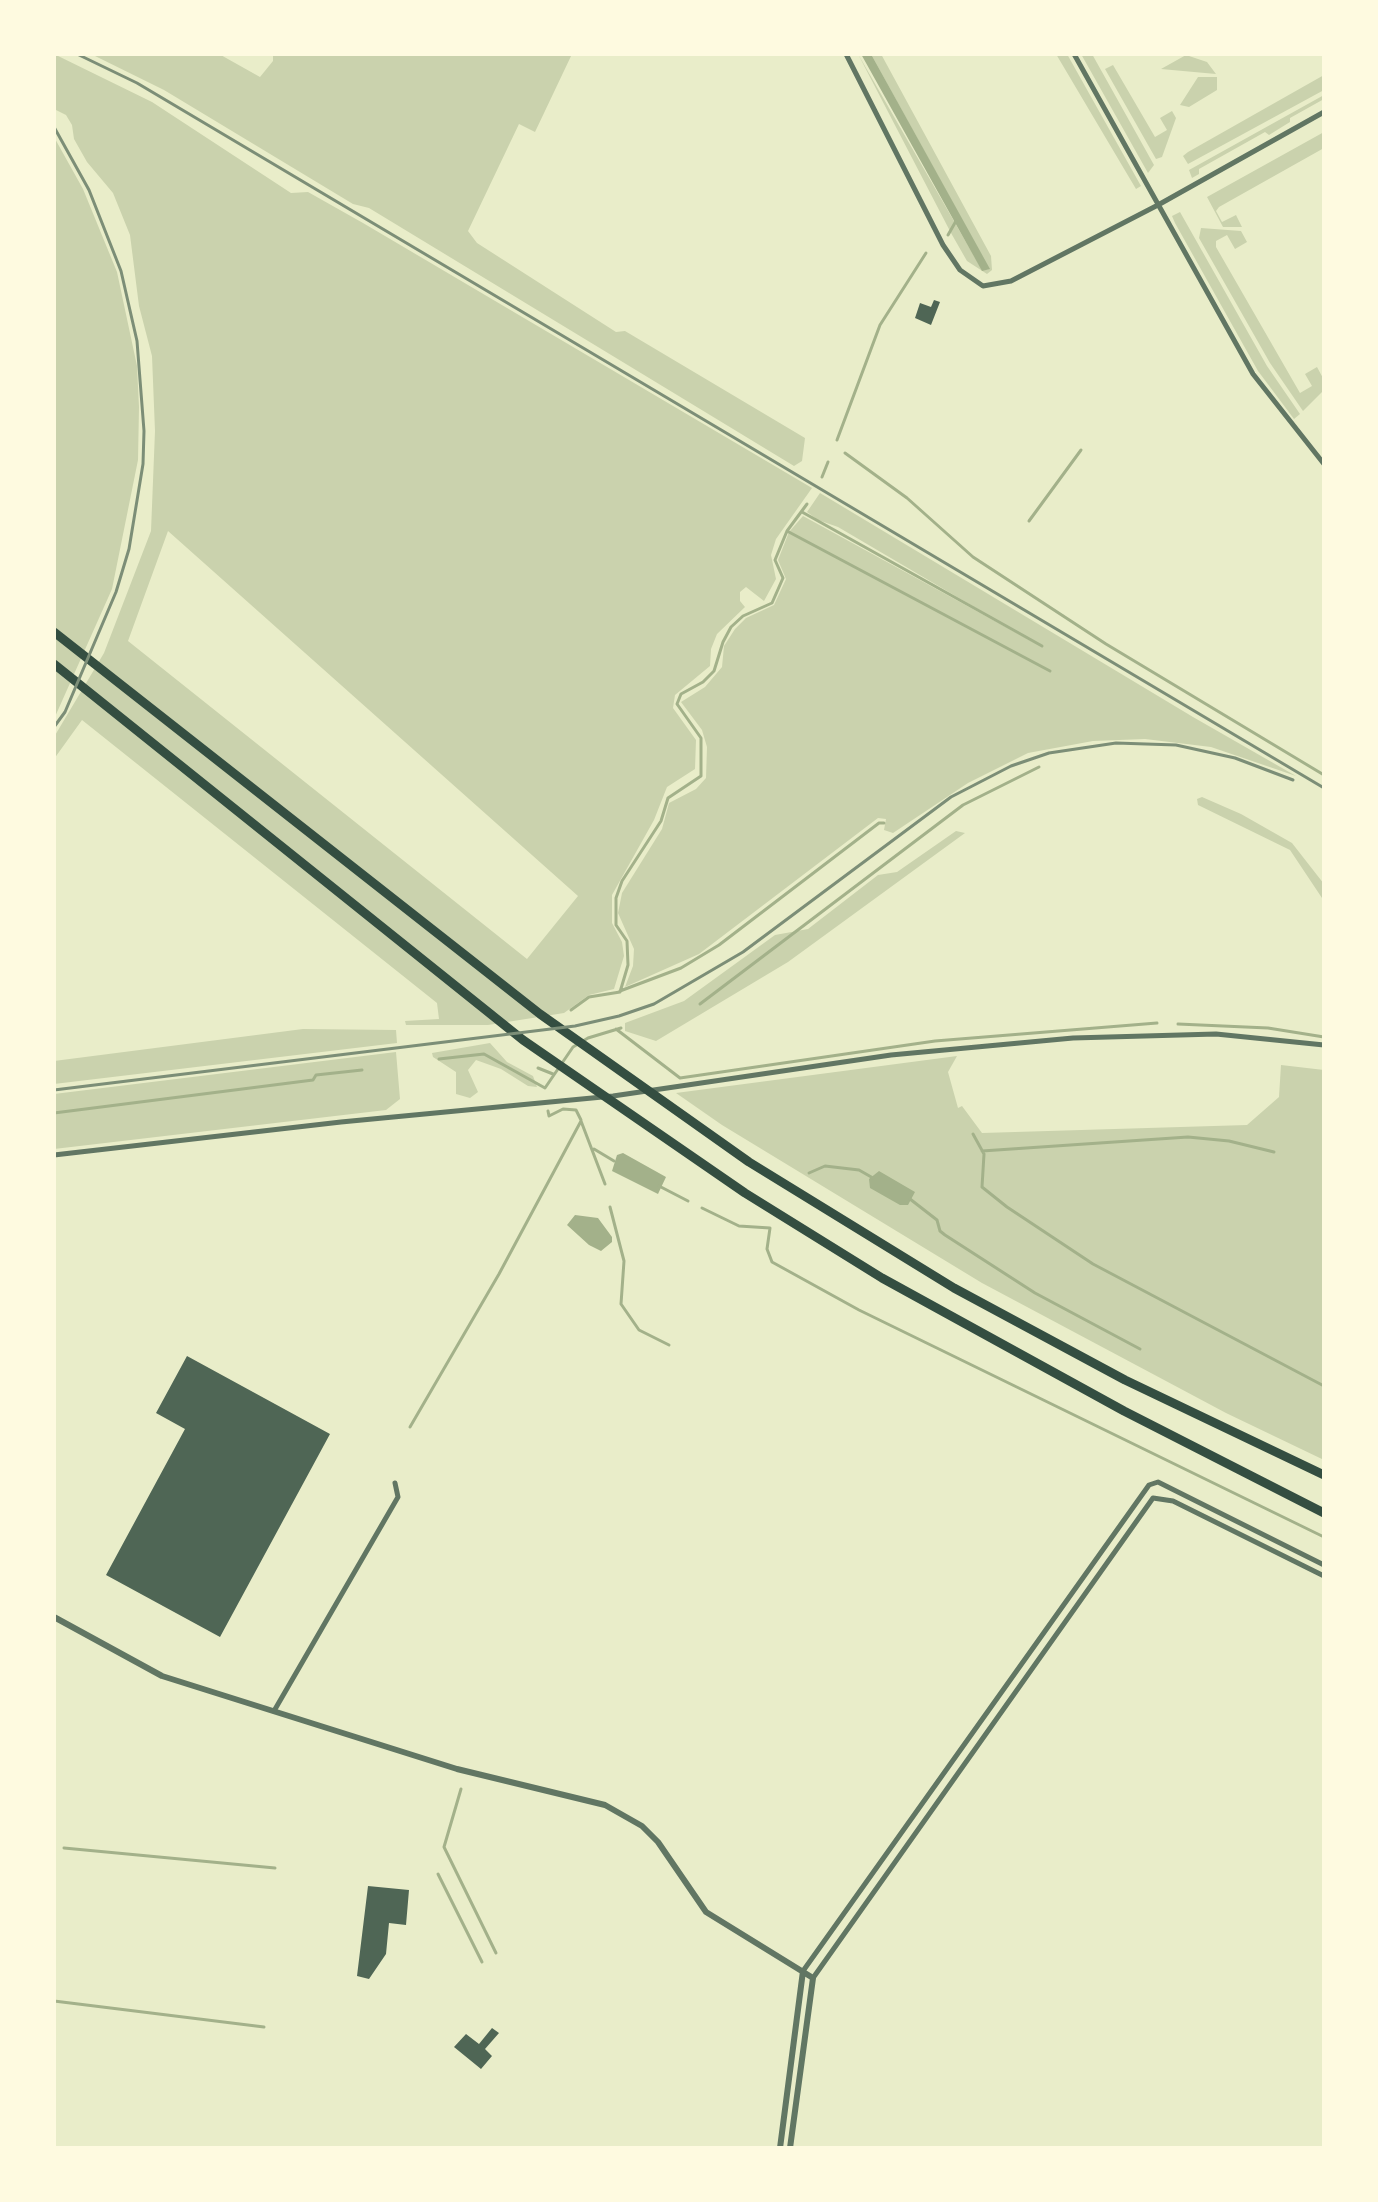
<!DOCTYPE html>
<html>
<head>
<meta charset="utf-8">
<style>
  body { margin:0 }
  #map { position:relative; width:1378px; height:2202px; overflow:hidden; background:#e9edc9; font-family:"Fira Sans",sans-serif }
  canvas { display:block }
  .frame { position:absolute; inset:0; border:56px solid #fefae0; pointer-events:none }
</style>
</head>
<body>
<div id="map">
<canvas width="1378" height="2202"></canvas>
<div class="frame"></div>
</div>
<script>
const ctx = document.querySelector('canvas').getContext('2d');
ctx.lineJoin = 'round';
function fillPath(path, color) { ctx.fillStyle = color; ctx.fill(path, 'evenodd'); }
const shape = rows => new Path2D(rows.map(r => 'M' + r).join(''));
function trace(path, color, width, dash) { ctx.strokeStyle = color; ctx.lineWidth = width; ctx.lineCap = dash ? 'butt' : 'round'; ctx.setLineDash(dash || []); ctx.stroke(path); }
fillPath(shape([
  [54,54,152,102,291,193,308,192,363,223,812,488,776,539,771,555,776,579,764,601,746,587,740,592,740,601,745,607,717,634,711,649,710,666,675,695,673,708,696,740,695,769,667,787,654,820,612,895,612,923,622,942,624,956,614,989,589,995,564,1013,488,1025,406,1025,405,1021,439,1019,437,1003,82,720,54,759,54,737,104,653,151,531,155,431,152,356,139,306,130,235,113,193,87,162,74,139,72,125,66,115,54,109],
  [168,531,578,896,527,959,128,641],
  [91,54,219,54,260,77,273,61,273,54,572,54,535,132,519,124,468,231,477,243,616,332,625,331,805,438,802,461,794,466,369,208,353,204,164,90],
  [858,54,982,270,989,269,871,54,881,54,991,256,992,270,987,274,967,261,951,233],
  [1056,54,1067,54,1141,186,1136,189],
  [1081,54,1092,54,1154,165,1148,173],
  [1186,55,1207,62,1216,74,1161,69],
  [1113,65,1155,137,1167,130,1160,118,1172,111,1176,118,1162,157,1156,159,1105,69],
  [1324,75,1324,90,1188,164,1183,156,1188,152],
  [1198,77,1217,77,1217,90,1189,107,1180,105],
  [1324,95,1324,99,1290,118,1290,122,1269,135,1265,132,1199,169,1199,174,1192,178,1189,170],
  [1324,132,1324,148,1219,207,1216,211,1222,222,1236,215,1242,227,1223,227,1207,197],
  [54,137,83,189,117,272,137,366,139,407,138,460,112,589,54,719],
  [1180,212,1267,366,1300,414,1294,419,1258,371,1175,223,1172,216],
  [1201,228,1241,231,1247,242,1235,249,1227,235,1216,241,1216,247,1300,393,1312,386,1305,374,1317,367,1324,380,1324,390,1303,411,1270,363,1199,238],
  [820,493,1193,717,1296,776,1211,747,1145,739,1093,741,1028,753,968,783,893,833,884,830,886,819,878,818,699,954,625,987,633,966,634,949,618,913,622,893,662,829,669,803,696,789,706,778,707,747,702,730,681,702,705,687,722,667,724,646,735,629,746,618,774,605,786,579,778,560,789,532,803,516,1044,648,838,527,818,520,807,512],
  [1202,797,1241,814,1292,843,1324,884,1324,901,1290,850,1198,805,1197,799],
  [956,831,965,833,788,962,656,1041,625,1031,625,1023,684,1001,775,935,808,929,878,875,897,872],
  [303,1029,396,1030,397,1043,54,1084,54,1061],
  [490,1043,507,1062,533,1076,537,1087,528,1086,501,1069,476,1060,468,1070,478,1092,470,1098,456,1094,456,1072,433,1057,432,1053],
  [396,1052,400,1099,386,1110,54,1149,54,1094],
  [957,1056,948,1072,958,1108,962,1106,982,1133,1247,1125,1279,1097,1281,1065,1324,1070,1324,1460,1226,1413,982,1283,722,1125,676,1093]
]), '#cad2ad');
fillPath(shape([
  [861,54,871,54,990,269,982,271],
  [623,1153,666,1177,658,1194,612,1171,617,1155],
  [879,1171,915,1192,908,1205,900,1205,870,1188,869,1179],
  [575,1215,598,1218,612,1237,612,1242,601,1251,589,1245,567,1225]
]), '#a3b18a');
trace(shape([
  [948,235,956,221],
  [837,440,880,325,926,253],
  [845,453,907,498,973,557,1106,644,1324,775],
  [822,477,828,462],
  [802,512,1042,646],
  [1029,521,1081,450],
  [787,531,1050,671],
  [620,991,681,968,719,945,879,823,884,823],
  [700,1004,963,805,1039,767],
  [571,1010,589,997,620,992,628,965,627,941,616,925,616,898,622,881,661,821,668,798,701,776,701,738,677,704,681,694,703,682,714,671,723,642,731,627,743,616,772,603,783,578,775,560,787,531,807,504],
  [1178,1024,1268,1028,1324,1037],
  [616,1029,680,1078,935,1041,1157,1023],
  [439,1059,484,1054,545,1088,573,1047,588,1038,621,1028],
  [538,1068,553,1074],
  [548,1111,549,1116,563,1109,576,1110,581,1120],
  [54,1113,313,1080,316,1075,362,1070],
  [973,1134,984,1154,982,1187,1007,1207,1093,1264,1324,1386],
  [594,1149,614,1161],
  [982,1151,1188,1137,1229,1141,1274,1152],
  [809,1173,825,1166,859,1170,873,1178],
  [659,1186,688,1201],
  [910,1199,937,1220,940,1231,945,1235,1035,1293,1140,1349],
  [610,1207,624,1261,621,1304,639,1330,669,1345],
  [702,1208,739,1226,770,1228,767,1249,772,1262,859,1310,1324,1537],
  [410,1427,499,1274,581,1121,605,1184],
  [461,1789,444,1847,496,1953],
  [64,1848,275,1868],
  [438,1874,482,1962],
  [54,2001,264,2027]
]), '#a3b18a', 3);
fillPath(shape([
  [934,300,940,302,931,325,915,318,920,303,931,307],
  [187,1356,330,1434,220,1637,106,1575,185,1429,156,1413],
  [368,1886,409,1890,406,1925,389,1923,386,1954,369,1979,357,1976],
  [492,2028,499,2033,485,2049,492,2056,481,2069,454,2047,466,2034,479,2044]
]), '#4f6655');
trace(shape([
  [846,54,943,245,960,270,983,286,1011,281,1158,205,1324,112],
  [1074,54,1253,374,1324,464],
  [54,1155,341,1122,613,1096,891,1055,1073,1038,1216,1034,1324,1045],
  [274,1711,398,1497,395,1483],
  [803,1971,1149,1485,1158,1482,1324,1565],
  [813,1978,1153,1498,1173,1501,1324,1576]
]), '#617663', 5);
trace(shape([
  [54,1617,162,1676,457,1769,605,1805,642,1826,658,1842,706,1912,813,1978,790,2148],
  [780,2148,803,1971]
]), '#617663', 6);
trace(shape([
  [54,632,540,1014,749,1162,954,1288,1125,1380,1324,1475],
  [54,664,523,1040,745,1193,882,1278,1124,1411,1324,1513]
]), '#344e41', 9);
trace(shape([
  [77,54,137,83,1324,788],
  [54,127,89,190,121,271,137,341,144,431,143,464,129,549,116,592,65,712,54,727],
  [54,1090,575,1026,619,1016,654,1004,743,952,951,797,1011,766,1049,753,1116,743,1176,745,1235,758,1293,780]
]), '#7c8e77', 3);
</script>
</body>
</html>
